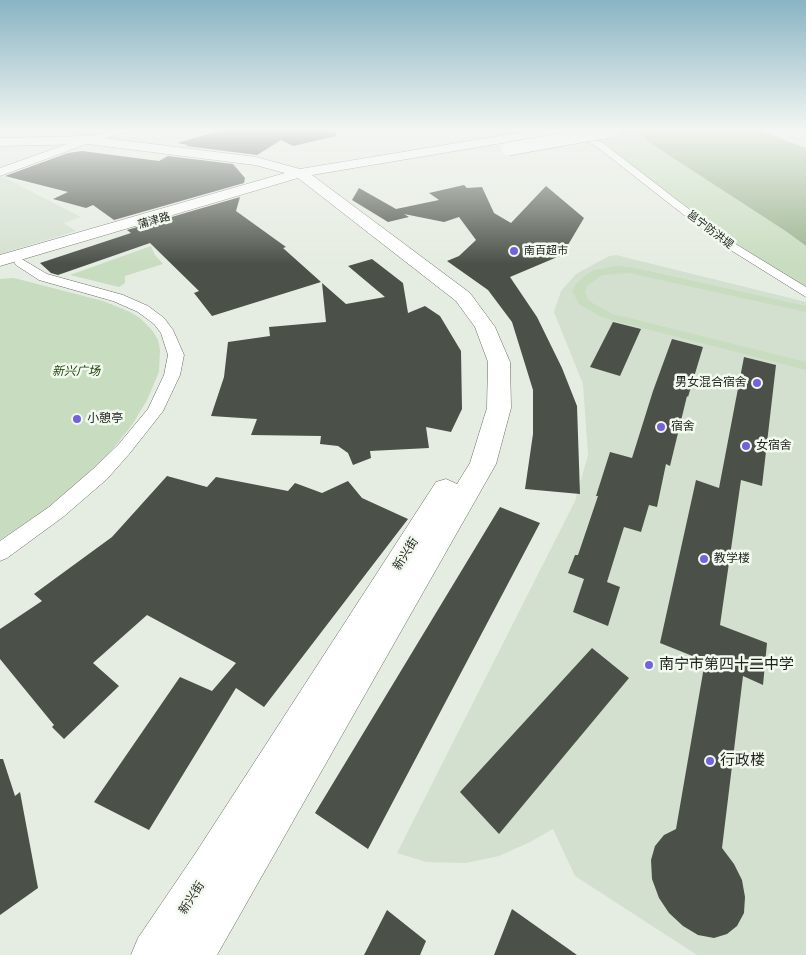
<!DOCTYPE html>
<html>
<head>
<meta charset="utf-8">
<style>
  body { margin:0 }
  canvas { display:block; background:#e5ece1 }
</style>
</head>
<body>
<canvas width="806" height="955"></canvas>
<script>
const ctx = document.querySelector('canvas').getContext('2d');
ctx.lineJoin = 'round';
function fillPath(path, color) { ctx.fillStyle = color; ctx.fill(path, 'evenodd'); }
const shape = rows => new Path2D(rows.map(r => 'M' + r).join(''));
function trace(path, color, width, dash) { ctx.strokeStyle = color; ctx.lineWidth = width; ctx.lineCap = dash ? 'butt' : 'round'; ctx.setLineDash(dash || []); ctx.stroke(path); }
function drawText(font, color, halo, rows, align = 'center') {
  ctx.font = font + ' "PT Serif","Noto Sans SC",serif'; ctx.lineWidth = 5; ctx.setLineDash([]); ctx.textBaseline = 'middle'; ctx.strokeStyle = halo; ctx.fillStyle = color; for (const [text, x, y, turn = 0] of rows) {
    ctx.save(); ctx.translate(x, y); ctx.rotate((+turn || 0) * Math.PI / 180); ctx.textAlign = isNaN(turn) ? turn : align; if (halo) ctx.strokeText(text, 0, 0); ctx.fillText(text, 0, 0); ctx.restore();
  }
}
fillPath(shape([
  [3,177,81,217,64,223,76,231,0,254,0,178],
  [616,255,806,302,806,955,697,955,575,876,553,829,530,842,499,856,466,863,426,862,397,853,575,501,588,455,583,384,554,312,561,291,576,274,609,256]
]), '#d4e0cf');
fillPath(shape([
  [567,130,631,130,644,135,647,141,787,232,806,246,806,293,725,242,600,145],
  [151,246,155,255,163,264,125,276,125,283,119,287,70,275],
  [617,266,635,268,806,306,806,312,629,273,602,275,587,286,585,293,589,301,613,314,806,362,806,370,615,321,599,316,579,304,572,291,577,283,584,276,594,270],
  [14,278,103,301,130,312,140,318,152,330,158,340,160,350,159,372,147,400,132,425,112,450,81,480,44,511,0,540,0,279]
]), '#c8dcbf');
fillPath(shape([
  [631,130,757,130,806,148,806,246,787,232,647,141,644,135]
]), '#9ab38e');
fillPath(shape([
  [222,130,335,130,336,136,293,146,281,140,257,155,186,146,188,145,177,143],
  [82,151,159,161,168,156,233,164,245,178,244,183,114,220,93,205,86,208,53,199,68,192,5,176,68,153],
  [464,185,467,188,482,187,494,213,511,223,546,186,584,218,562,255,510,277,537,317,562,368,577,406,580,494,525,489,533,434,533,390,512,322,488,290,447,261,459,256,476,240,459,217,444,222,404,214,409,217,388,222,352,200,359,188,396,209,439,200,429,193],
  [240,197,236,211,286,247,283,248,321,282,212,316,194,293,199,291,150,243,58,275,51,273,40,263,131,233,127,230],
  [372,259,403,283,408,313,425,306,440,316,461,351,462,409,451,432,426,427,429,448,370,451,371,458,353,465,348,453,338,446,320,444,321,436,251,435,257,419,211,416,224,377,228,342,270,336,269,327,326,322,322,283,346,304,385,297,348,266],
  [613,322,641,329,620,376,590,367],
  [672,339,703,347,688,397,687,396,670,466,666,464,657,507,649,505,641,532,624,527,607,582,620,587,608,626,573,612,584,579,568,573,575,555,578,555,598,496,596,496,610,452,632,458,653,391],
  [744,357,776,365,762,486,741,480,720,625,767,643,763,685,743,676,722,848,734,864,742,880,745,897,744,913,737,926,727,934,714,938,698,935,683,926,669,913,659,898,652,879,651,860,655,846,664,835,676,829,705,661,660,643,696,480,719,488],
  [167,476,207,487,216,477,288,491,295,483,322,493,348,481,362,498,408,519,264,707,236,688,149,830,94,802,180,677,212,691,236,663,147,615,93,663,119,686,64,739,52,727,54,725,0,659,0,629,42,601,34,594,112,537],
  [500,507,540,523,368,849,315,813],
  [592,648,629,678,499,834,460,792],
  [0,759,3,759,15,796,20,792,38,888,0,915],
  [512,909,577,955,494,955],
  [387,910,426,941,420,955,364,955]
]), '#4b5148');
const minor = shape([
  [563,130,573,130,603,143,729,240,806,287,806,297,721,244,597,147,563,130],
  [20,258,47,274,123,295,148,306,164,318,173,330,184,355,180,375,163,411,130,453,107,479,63,517,7,558,0,561,0,541,49,507,93,469,118,445,148,409,164,375,168,355,161,333,154,324,138,312,113,301,39,280,16,265,14,262,20,258]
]);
const tertiary = shape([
  [112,130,128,130,127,132,92,142,0,176,0,168,84,138,112,130]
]);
const primary = shape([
  [535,130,562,130,556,134,312,175,470,293,495,327,510,362,511,408,496,464,217,955,131,955,138,938,195,854,436,482,446,479,457,484,470,463,487,408,488,362,475,327,456,301,298,178,0,266,0,255,285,173,255,165,88,144,0,146,0,138,88,136,256,157,300,169,535,130]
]);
trace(minor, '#686e65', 1);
trace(tertiary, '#686e65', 1);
trace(primary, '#686e65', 1);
fillPath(minor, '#fff');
fillPath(tertiary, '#fff');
fillPath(primary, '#fff');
const primaryBridge = shape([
  [508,149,614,130]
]);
trace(primaryBridge, '#686e65', 14, []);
trace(primaryBridge, '#fff', 13);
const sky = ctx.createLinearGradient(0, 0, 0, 264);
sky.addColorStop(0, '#89b4c4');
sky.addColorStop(0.49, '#f3f6f2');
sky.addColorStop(1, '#f3f6f200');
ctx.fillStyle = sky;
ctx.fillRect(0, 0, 806, 264);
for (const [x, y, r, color] of [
  [514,251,5,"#7462dd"],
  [757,383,5,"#7462dd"],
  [77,419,5,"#7462dd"],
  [661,427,5,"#7462dd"],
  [746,446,5,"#7462dd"],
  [704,559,5,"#7462dd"],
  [649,665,5,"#7462dd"],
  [710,761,5,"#7462dd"]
]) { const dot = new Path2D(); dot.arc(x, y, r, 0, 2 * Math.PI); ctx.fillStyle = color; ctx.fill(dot); trace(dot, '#f2f9ef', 2); }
drawText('11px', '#1e201c', '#f2f9ef', [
  ["蒲津路",154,221,-16],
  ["邕宁防洪堤",710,230,37]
]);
drawText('11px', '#1e201c', '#f2f9ef', [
  ["南百超市",524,251]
], 'left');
drawText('italic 12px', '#22440e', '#f2f9ef', [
  ["新兴广场",76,372]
]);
drawText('12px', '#1e201c', '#f2f9ef', [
  ["男女混合宿舍",747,383,"right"],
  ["小憩亭",87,419],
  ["宿舍",671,427],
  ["女宿舍",756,446],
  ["教学楼",714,559]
], 'left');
drawText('12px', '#1e201c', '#f2f9ef', [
  ["新兴街",406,554,-58],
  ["新兴街",192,898,-57]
]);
drawText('15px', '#1e201c', '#f2f9ef', [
  ["南宁市第四十二中学",659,665],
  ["行政楼",720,761]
], 'left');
</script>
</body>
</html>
